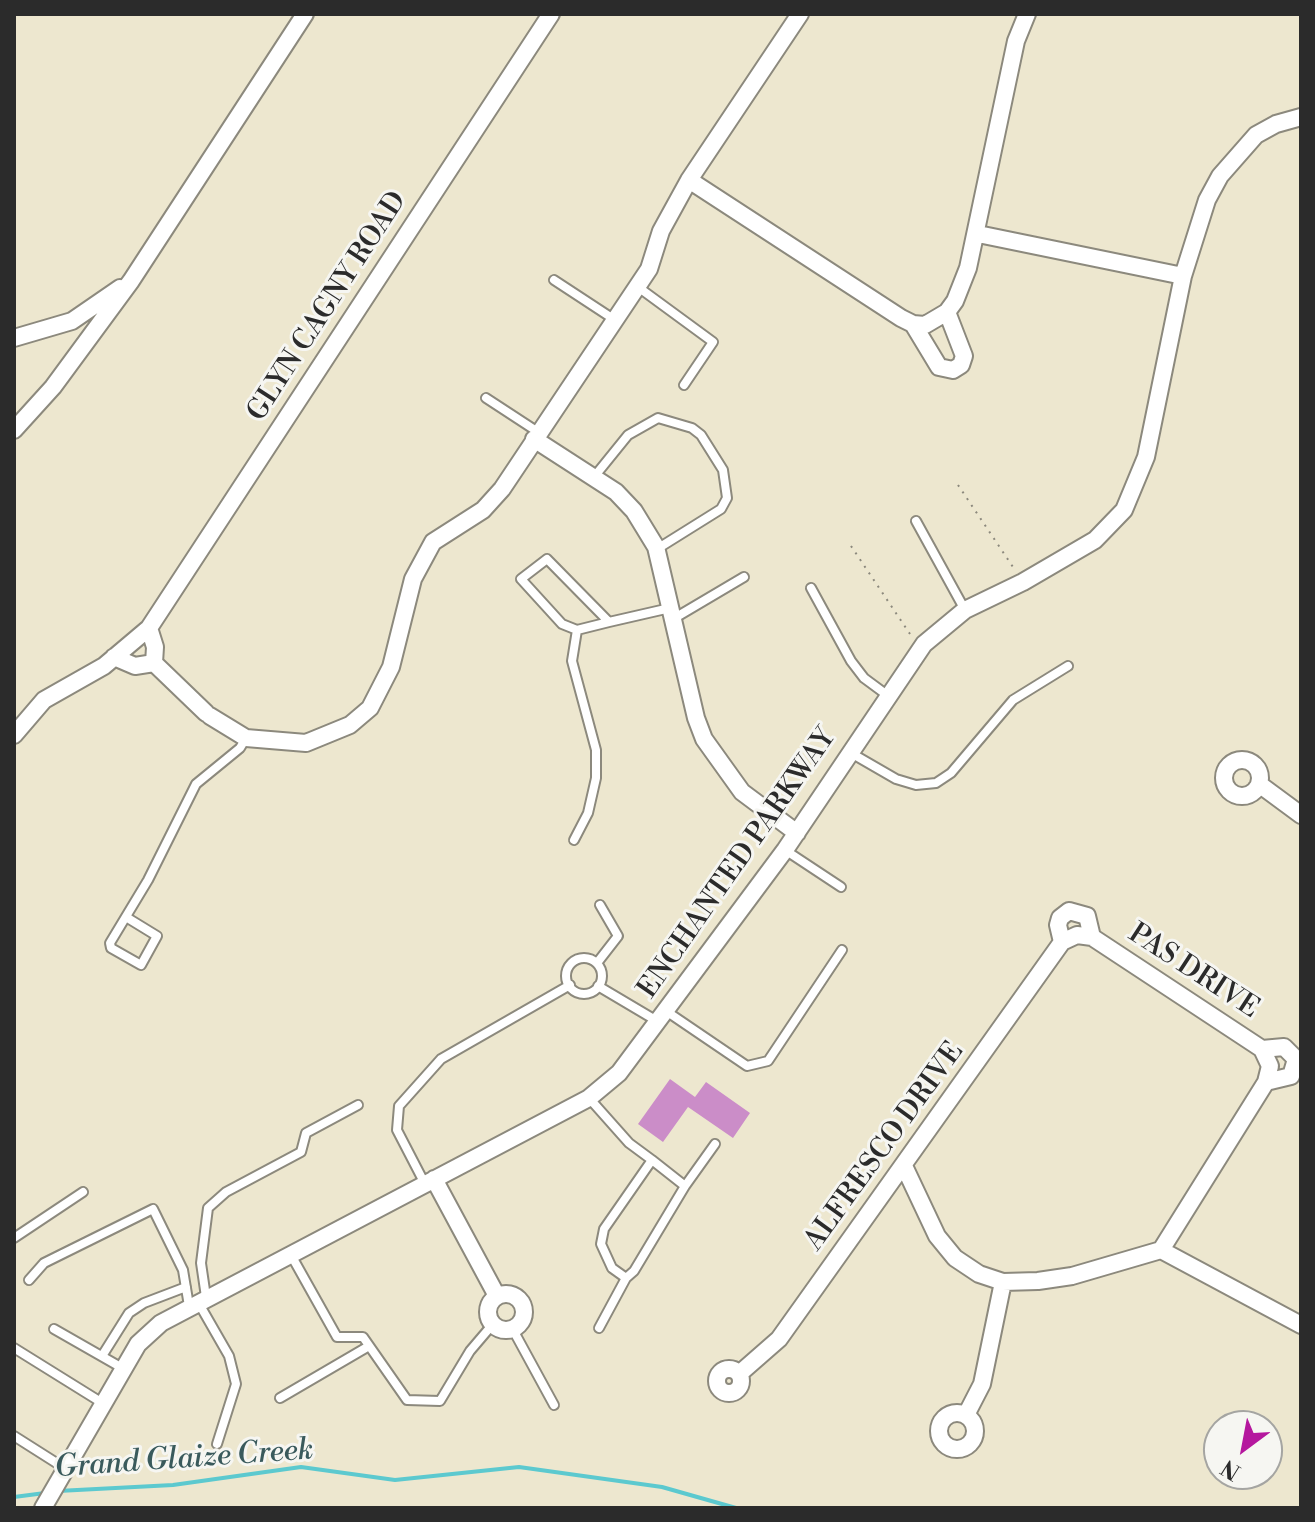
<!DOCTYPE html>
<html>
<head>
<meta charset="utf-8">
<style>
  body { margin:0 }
  #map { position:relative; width:1315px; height:1522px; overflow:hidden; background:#ede7cf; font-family:"Libre Bodoni",serif }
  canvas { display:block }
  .frame { position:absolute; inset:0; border:16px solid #2b2b2b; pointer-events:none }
  .north { position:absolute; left:1203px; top:1410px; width:80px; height:80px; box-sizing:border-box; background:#f6f6f2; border:2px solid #a5a5a2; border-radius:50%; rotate:212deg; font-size:22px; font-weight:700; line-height:32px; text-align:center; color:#2b2b2b }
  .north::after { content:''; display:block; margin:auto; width:28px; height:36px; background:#b5179e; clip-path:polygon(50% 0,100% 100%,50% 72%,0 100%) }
</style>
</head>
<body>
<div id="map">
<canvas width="1315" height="1522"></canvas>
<div class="frame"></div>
<div class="north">N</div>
</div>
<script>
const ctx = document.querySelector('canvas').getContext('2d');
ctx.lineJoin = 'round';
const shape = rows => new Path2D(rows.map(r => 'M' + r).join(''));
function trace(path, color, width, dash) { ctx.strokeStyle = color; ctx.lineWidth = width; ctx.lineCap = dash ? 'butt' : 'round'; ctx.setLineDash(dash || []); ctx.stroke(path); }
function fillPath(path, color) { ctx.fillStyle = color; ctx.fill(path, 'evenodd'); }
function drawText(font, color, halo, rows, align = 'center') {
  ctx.font = font + ' "Libre Bodoni",serif'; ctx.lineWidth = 6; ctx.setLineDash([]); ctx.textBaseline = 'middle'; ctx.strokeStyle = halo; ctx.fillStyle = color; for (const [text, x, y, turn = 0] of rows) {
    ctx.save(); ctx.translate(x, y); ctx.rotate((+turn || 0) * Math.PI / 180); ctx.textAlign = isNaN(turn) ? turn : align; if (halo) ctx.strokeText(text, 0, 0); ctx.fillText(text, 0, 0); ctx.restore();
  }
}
trace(shape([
  [58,1491,173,1485,301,1467,395,1480,519,1467,662,1487,736,1508],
  [14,1497,45,1493]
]), '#5cc9cf', 4);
fillPath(shape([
  [670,1079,695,1097,706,1082,750,1113,733,1138,688,1107,663,1142,638,1124]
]), '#cb8dc8');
const lane = shape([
  [554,280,615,320],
  [638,287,713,342,684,385],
  [486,398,538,432],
  [594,477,628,435,658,418,692,428,701,435,723,470,727,498,721,509,657,549],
  [916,521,965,610],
  [811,588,851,661,864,678,887,695],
  [673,619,744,577],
  [609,622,547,559,521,579,562,624,577,630,609,622,670,608],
  [851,753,896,779,916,785,936,783,951,773,1013,700,1068,666],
  [574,840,588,813,596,778,596,750,572,661,577,630],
  [785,850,841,887],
  [126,917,157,936,141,965,111,948,110,943,148,880,196,784,240,748,246,738],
  '566 976a18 18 0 1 1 36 0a18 18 0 1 1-36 0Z',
  [597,963,618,936,600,905],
  [598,986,657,1021],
  [666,1011,747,1066,768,1061,842,950],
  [589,1098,629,1143,652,1160,685,1186,634,1271,626,1278,612,1268,601,1244,604,1229,652,1160],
  [425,1184,397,1130,399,1106,441,1059,570,985],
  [685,1186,715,1144],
  [14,1238,83,1192],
  [291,1255,337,1337,363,1337,407,1400,440,1401,470,1351,493,1324],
  [29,1280,44,1263,153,1209,183,1270,189,1306],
  [206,1297,201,1263,208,1208,226,1192,301,1152,306,1133,358,1105],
  [198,1302,229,1356,236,1384,217,1444],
  [512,1328,554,1405],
  [599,1328,626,1278],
  [54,1329,124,1369],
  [14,1348,104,1404],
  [102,1356,129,1313,144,1303,186,1287],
  [280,1398,369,1346],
  [14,1436,66,1469]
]);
const street = shape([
  [689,180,901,318,913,324,925,325,947,312,955,301,968,268,1016,41,1027,14],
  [978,234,1183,276],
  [913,324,939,367,953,370,961,365,964,356,947,312],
  [14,338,72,321,120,288],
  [14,430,53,387,131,281,305,14],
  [534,439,616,492,634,511,656,547,696,718,704,739,742,792,797,833],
  [149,628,155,647,154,663,206,713],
  [114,657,135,666,154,663],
  [210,716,246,738,306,743,350,725,370,708,391,667,413,579,433,542,483,510,502,489,649,269,661,231,689,180,800,14],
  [14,735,44,700,104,666,149,628,551,14],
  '1224 778a18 18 0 1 1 36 0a18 18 0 1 1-36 0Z',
  [1259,784,1301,815],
  [1062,942,1058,925,1060,918,1069,911,1087,916,1092,937],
  [1262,1049,1284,1047,1296,1059,1291,1076,1266,1082],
  [904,1166,937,1236,955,1258,979,1274,1003,1282,1038,1281,1072,1276,1161,1250,1301,1325],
  [434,1179,497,1296],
  '488 1312a18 18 0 1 1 36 0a18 18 0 1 1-36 0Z',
  '717 1381a12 12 0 1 1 24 0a12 12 0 1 1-24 0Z',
  [739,1374,779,1339,1062,942,1077,935,1092,937,1262,1049,1270,1066,1266,1082,1161,1250],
  '939 1431a18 18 0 1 1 36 0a18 18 0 1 1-36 0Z',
  [966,1415,982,1384,1003,1282],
  [43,1508,138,1344,161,1323,589,1098,619,1073,785,850,924,644,965,610,1023,582,1095,540,1124,510,1146,457,1183,276,1207,200,1220,176,1256,135,1276,124,1301,117]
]);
trace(lane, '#8c897d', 12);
trace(street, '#8c897d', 20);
trace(shape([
  [958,485,1015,570],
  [851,546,910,634]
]), '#8c897d', 2, [2, 6]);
trace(lane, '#fff', 8);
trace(street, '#fff', 16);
drawText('28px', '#2b2b2b', '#f6f6f2', [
  ["GLYN CAGNY ROAD",328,307,-57],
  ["ENCHANTED PARKWAY",738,864,-55],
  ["PAS DRIVE",1193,972,33],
  ["ALFRESCO DRIVE",885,1147,-54]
]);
drawText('italic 30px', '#3a5a5c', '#f6f6f2', [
  ["Grand Glaize Creek",184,1460,-4]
]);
</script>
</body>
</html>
